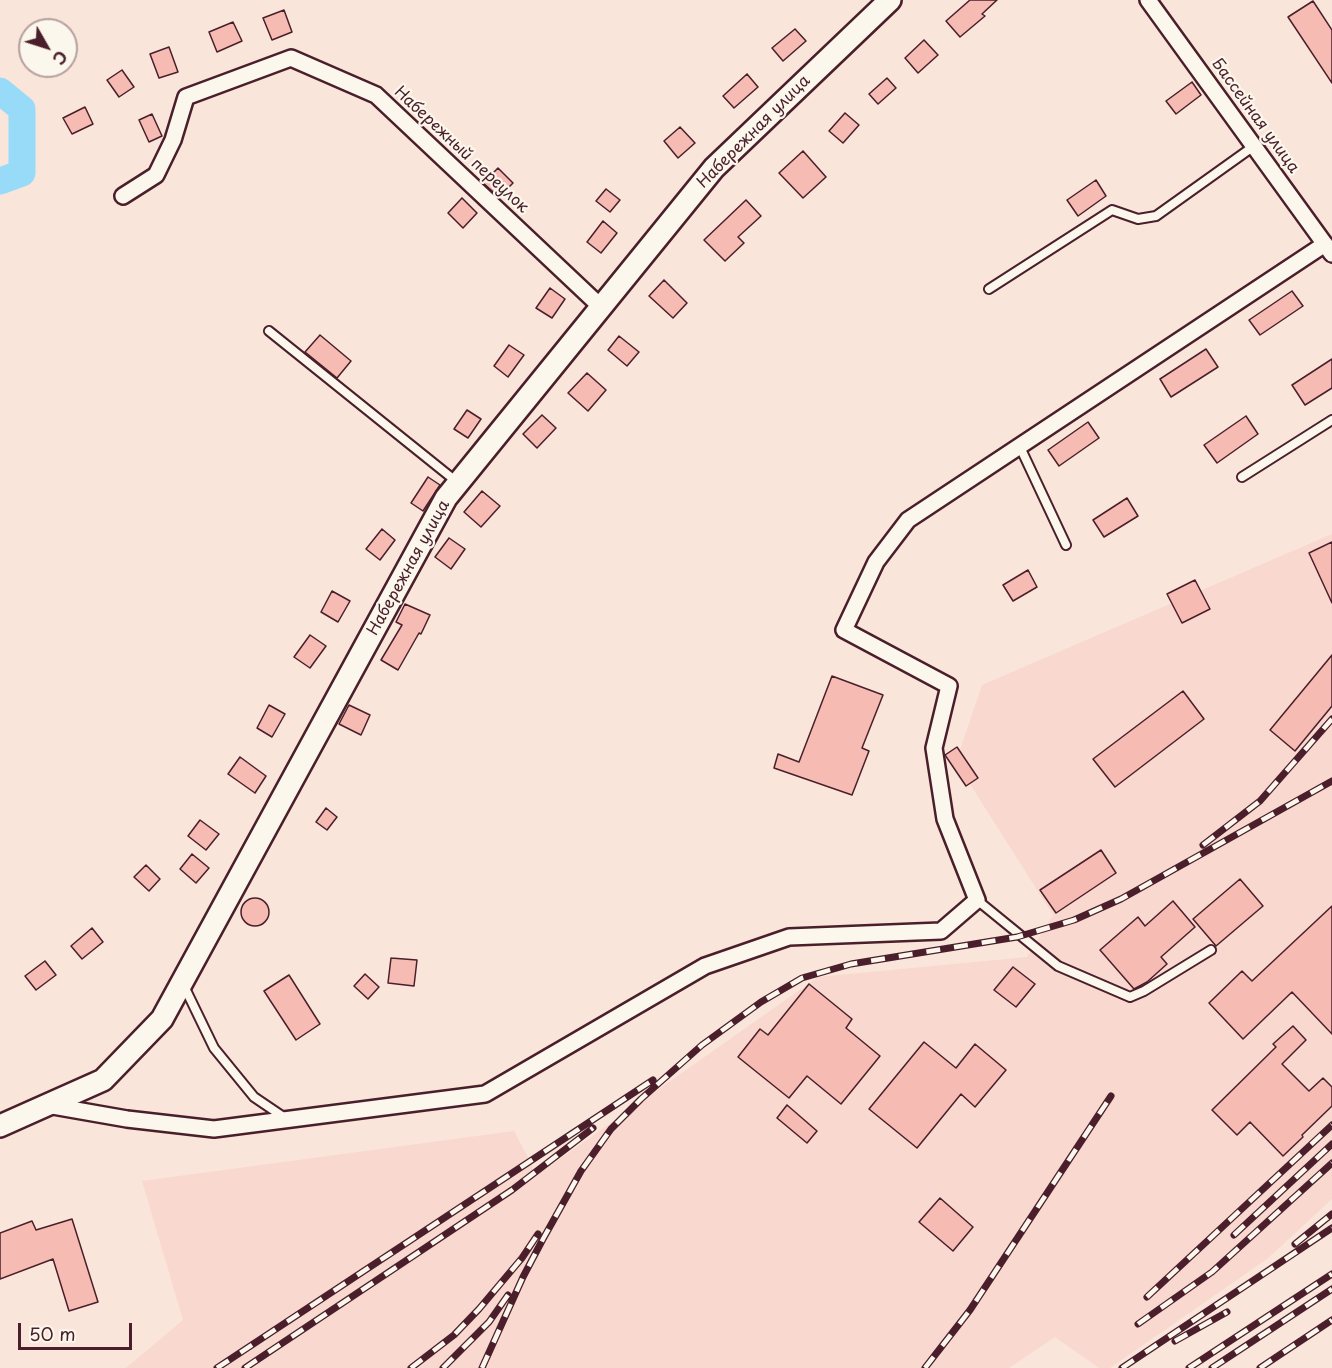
<!DOCTYPE html>
<html>
<head>
<meta charset="utf-8">
<style>
  body { margin:0 }
  #map { position:relative; width:1332px; height:1368px; overflow:hidden; background:#fae5db; font-family:"Playpen Sans",sans-serif }
  canvas { display:block }
  .north { position:absolute; left:18px; top:18px; width:60px; height:60px; box-sizing:border-box; background:#fbf7ec; border:2px solid #b4a19f; border-radius:50%; rotate:129deg; font-size:16px; font-weight:700; line-height:24px; text-align:center; color:#4a1f2b }
  .north::after { content:''; display:block; margin:auto; width:21px; height:27px; background:#4a1f2b; clip-path:polygon(50% 0,100% 100%,50% 72%,0 100%) }
  .scale { position:absolute; left:18px; top:1323px; width:114px; height:27px; box-sizing:border-box; border:3px solid #4a1f2b; border-top:0; padding-left:8px; font-size:18px; line-height:21px; white-space:nowrap; color:#4a1f2b; -webkit-text-stroke:4px #fbf7ec; paint-order:stroke }
</style>
</head>
<body>
<div id="map">
<canvas width="1332" height="1368"></canvas>
<div class="north">С</div>
<div class="scale">50 m</div>
</div>
<script>
const ctx = document.querySelector('canvas').getContext('2d');
ctx.lineJoin = 'round';
function fillPath(path, color) { ctx.fillStyle = color; ctx.fill(path, 'evenodd'); }
const shape = rows => new Path2D(rows.map(r => 'M' + r).join(''));
function trace(path, color, width, dash) { ctx.strokeStyle = color; ctx.lineWidth = width; ctx.lineCap = dash ? 'butt' : 'round'; ctx.setLineDash(dash || []); ctx.stroke(path); }
function drawText(font, color, halo, rows, align = 'center') {
  ctx.font = font + ' "Playpen Sans",sans-serif'; ctx.lineWidth = 4.5; ctx.setLineDash([]); ctx.textBaseline = 'middle'; ctx.strokeStyle = halo; ctx.fillStyle = color; for (const [text, x, y, turn = 0] of rows) {
    ctx.save(); ctx.translate(x, y); ctx.rotate((+turn || 0) * Math.PI / 180); ctx.textAlign = isNaN(turn) ? turn : align; if (halo) ctx.strokeText(text, 0, 0); ctx.fillText(text, 0, 0); ctx.restore();
  }
}
fillPath(shape([
  [1332,534,1332,1199,1267,1259,1110,1368,1099,1368,1055,1337,1009,1368,126,1368,183,1320,142,1181,514,1131,537,1175,818,977,1027,957,1053,915,956,762,982,685]
]), '#f9d8cf');
trace(shape([
  [0,91,22,109,22,173,0,181]
]), '#97dbf9', 27);
const building = shape([
  [970,0,997,0,982,14,985,16,960,37,946,21,970,0],
  [1313,1,1332,30,1332,83,1288,17,1313,1],
  [284,10,292,32,272,40,263,18,284,10],
  [233,22,242,41,217,52,209,32,233,22],
  [795,29,806,41,783,61,772,48,795,29],
  [924,40,938,55,918,73,905,58,924,40],
  [169,47,178,72,159,78,150,54,169,47],
  [122,70,134,87,119,97,107,80,122,70],
  [747,74,758,87,734,108,723,96,747,74],
  [887,78,896,88,878,104,869,94,887,78],
  [1192,82,1201,95,1176,114,1166,101,1192,82],
  [85,107,93,124,72,134,63,118,85,107],
  [845,113,859,125,843,143,829,131,845,113],
  [152,114,162,136,149,142,139,120,152,114],
  [680,127,695,143,678,158,664,141,680,127],
  [803,151,826,177,803,198,779,173,803,151],
  [498,168,513,183,499,197,483,183,498,168],
  [1096,180,1106,196,1078,216,1067,200,1096,180],
  [606,189,620,200,610,212,596,201,606,189],
  [462,198,477,213,463,228,448,213,462,198],
  [746,200,761,216,738,237,744,243,725,261,704,240,746,200],
  [603,221,617,233,601,253,587,242,603,221],
  [664,280,687,303,673,318,649,296,664,280],
  [550,288,565,299,552,318,536,308,550,288],
  [1292,291,1303,306,1260,335,1249,320,1292,291],
  [320,335,351,361,337,378,305,352,320,335],
  [619,336,639,352,627,366,608,350,619,336],
  [509,345,524,355,508,377,494,366,509,345],
  [1206,349,1218,367,1171,397,1160,379,1206,349],
  [1332,359,1332,388,1305,405,1292,385,1332,359],
  [587,373,606,390,588,411,568,393,587,373],
  [467,410,481,419,468,438,454,429,467,410],
  [542,415,556,428,537,448,523,434,542,415],
  [1246,416,1258,434,1217,463,1204,445,1246,416],
  [1088,422,1099,438,1059,466,1048,450,1088,422],
  [428,477,440,485,423,511,411,503,428,477],
  [482,491,500,506,481,527,464,512,482,491],
  [1127,498,1138,516,1104,537,1093,520,1127,498],
  [382,529,395,540,380,560,366,549,382,529],
  [449,538,465,549,451,569,435,557,449,538],
  [1332,542,1332,603,1309,553,1332,542],
  [1028,570,1037,587,1013,601,1003,585,1028,570],
  [1195,580,1210,609,1182,623,1167,594,1195,580],
  [332,591,350,601,338,622,321,612,332,591],
  [405,604,430,615,421,634,419,633,398,670,381,660,402,625,396,622,405,604],
  [310,635,326,646,310,668,294,657,310,635],
  [1332,655,1332,706,1295,751,1270,730,1332,655],
  [832,676,883,695,862,748,869,751,852,795,774,768,778,754,799,762,832,676],
  [1183,691,1204,719,1115,787,1093,759,1183,691],
  [269,705,285,714,272,737,257,728,269,705],
  [349,705,370,715,361,735,339,724,349,705],
  [957,747,978,778,966,786,945,755,957,747],
  [240,757,266,776,255,793,228,774,240,757],
  [326,808,337,817,327,830,316,822,326,808],
  [200,820,219,834,206,850,188,836,200,820],
  [1101,850,1116,873,1056,913,1040,890,1101,850],
  [192,854,209,868,196,883,180,869,192,854],
  [146,865,160,879,149,891,134,877,146,865],
  [1240,879,1263,906,1216,946,1193,919,1240,879],
  '241 912a14 14 0 1 1 28 0a14 14 0 1 1-28 0Z',
  [1173,901,1195,927,1161,957,1167,964,1147,982,1134,989,1100,950,1138,917,1145,926,1173,901],
  [1332,906,1332,1034,1292,992,1243,1039,1209,1003,1242,971,1252,981,1332,906],
  [92,928,103,942,82,959,71,946,92,928],
  [391,958,417,960,414,986,388,983,391,958],
  [45,961,56,975,36,990,25,976,45,961],
  [1013,967,1035,984,1016,1007,994,990,1013,967],
  [365,974,379,987,368,999,354,986,365,974],
  [289,975,320,1024,296,1040,264,991,289,975],
  [809,984,852,1019,846,1028,880,1056,841,1104,807,1076,789,1098,738,1057,760,1029,768,1035,809,984],
  [1293,1026,1306,1040,1282,1064,1309,1091,1323,1078,1332,1087,1332,1106,1302,1135,1303,1137,1283,1156,1250,1122,1237,1135,1212,1110,1276,1047,1273,1044,1293,1026],
  [924,1042,956,1068,975,1044,1006,1070,975,1107,961,1094,917,1148,869,1109,924,1042],
  [787,1105,817,1131,807,1143,777,1118,787,1105],
  [940,1198,973,1227,953,1251,919,1222,940,1198],
  [72,1219,98,1302,69,1311,53,1259,0,1279,0,1233,32,1221,36,1230,72,1219]
]);
fillPath(building, '#f6bbb3');
trace(building, '#4a1f2b', 1.5);
const lane = shape([
  [989,289,1112,210,1138,219,1156,216,1254,146],
  [269,331,457,482],
  [1020,447,1066,545],
  [1242,477,1332,420],
  [977,900,1058,966,1130,997,1144,991,1211,950],
  [184,986,214,1048,254,1097,285,1118]
]);
const street = shape([
  [1148,0,1332,254],
  [123,196,156,175,173,140,186,97,291,58,376,95,601,307],
  [47,1105,127,1119,214,1129,485,1094,705,966,789,937,941,931,977,900,945,819,934,748,949,686,844,630,876,562,908,520,1325,244]
]);
const secondary = shape([
  [0,1126,103,1080,162,1019,446,498,714,168,890,0]
]);
trace(lane, '#4a1f2b', 12);
trace(street, '#4a1f2b', 20);
trace(secondary, '#4a1f2b', 26);
trace(lane, '#fbf7ec', 8);
trace(street, '#fbf7ec', 15);
trace(secondary, '#fbf7ec', 21);
const rail = shape([
  [1203,845,1260,801,1332,719],
  [1234,1235,1332,1144],
  [1295,1244,1332,1214],
  [1147,1297,1332,1125],
  [1138,1324,1212,1272,1332,1163],
  [1175,1341,1227,1312],
  [217,1368,653,1080],
  [245,1368,512,1190,593,1128],
  [411,1368,454,1335,479,1309,522,1258,538,1234],
  [443,1368,489,1322,508,1295],
  [482,1368,523,1277,543,1239,581,1171,611,1129,641,1099,702,1045,761,1002,802,978,851,964,1017,937,1074,920,1121,899,1332,781],
  [925,1368,970,1310,1111,1096],
  [1122,1368,1332,1228],
  [1189,1368,1332,1274],
  [1212,1368,1332,1289],
  [1260,1368,1332,1320]
]);
trace(rail, '#4a1f2b', 7);
trace(rail, '#fbf7ec', 4.5, [14]);
drawText('16px', '#4a1f2b', '#fbf7ec', [
  ["Бассейная улица",1255,116,54],
  ["Набережная улица",754,132,-45],
  ["Набережный переулок",461,150,43],
  ["Набережная улица",409,568,-61]
]);
</script>
</body>
</html>
